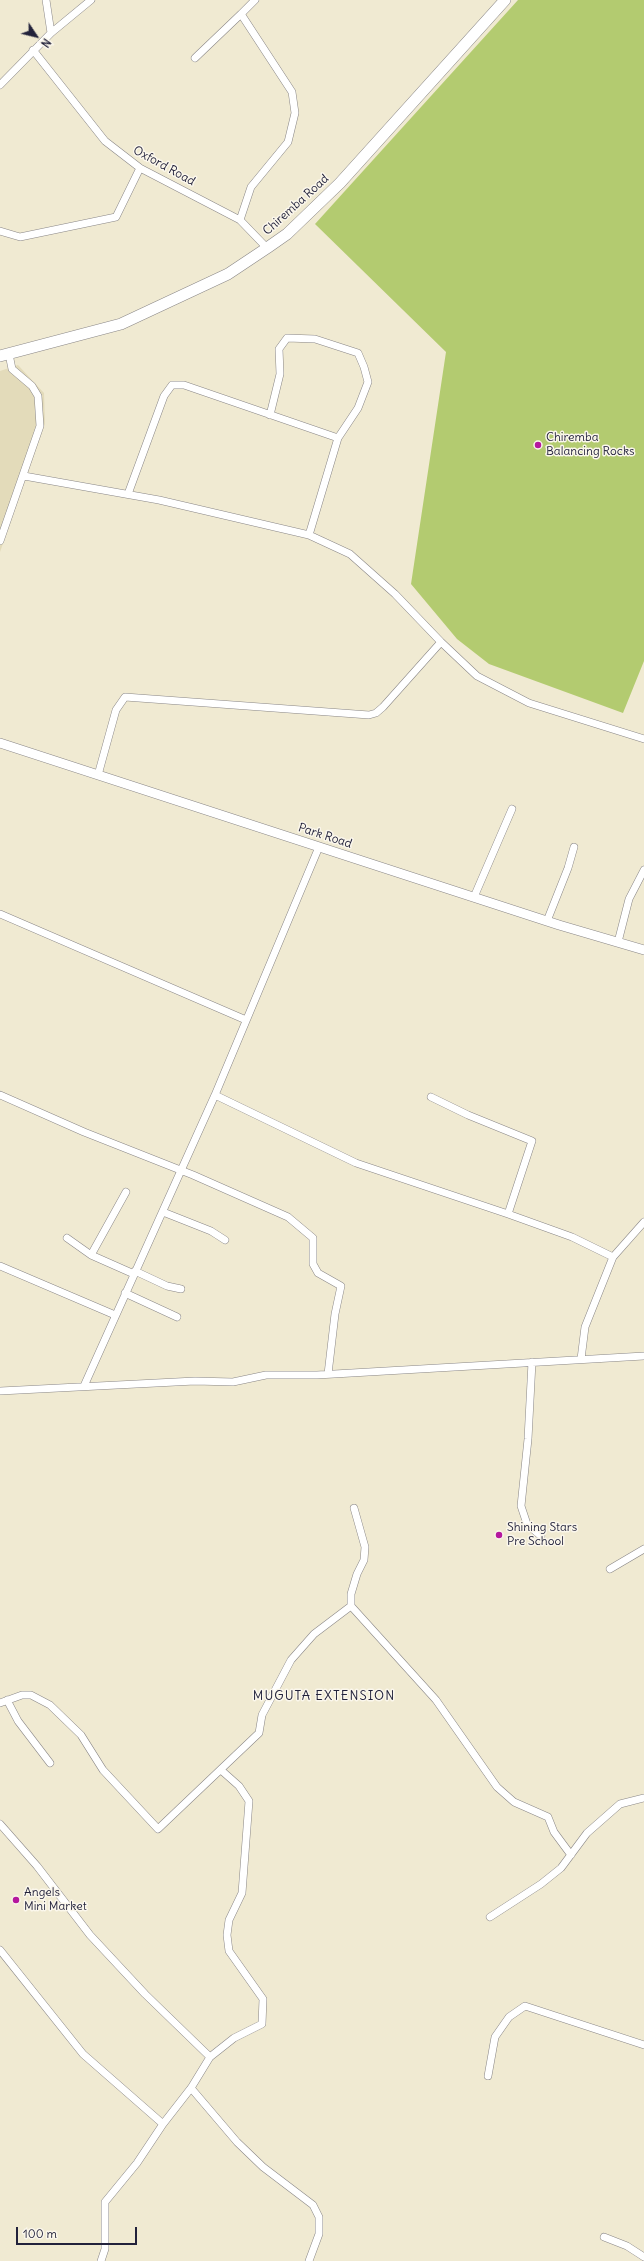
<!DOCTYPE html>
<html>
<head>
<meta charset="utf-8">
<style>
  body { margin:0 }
  #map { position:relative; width:644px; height:2261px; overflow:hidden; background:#f0ead2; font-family:Delius,sans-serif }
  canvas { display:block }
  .north { position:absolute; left:16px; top:16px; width:40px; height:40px; -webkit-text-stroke:3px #fbf7ec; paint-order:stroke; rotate:125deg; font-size:11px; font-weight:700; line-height:16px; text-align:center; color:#22223b }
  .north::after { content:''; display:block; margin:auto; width:14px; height:18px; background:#22223b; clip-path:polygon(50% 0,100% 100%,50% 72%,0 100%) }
  .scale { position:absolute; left:16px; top:2227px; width:121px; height:18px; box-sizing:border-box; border:2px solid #22223b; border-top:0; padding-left:5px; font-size:12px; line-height:14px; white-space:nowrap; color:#22223b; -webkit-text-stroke:3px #fbf7ec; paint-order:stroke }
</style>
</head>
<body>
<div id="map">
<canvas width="644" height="2261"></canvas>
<div class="north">N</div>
<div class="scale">100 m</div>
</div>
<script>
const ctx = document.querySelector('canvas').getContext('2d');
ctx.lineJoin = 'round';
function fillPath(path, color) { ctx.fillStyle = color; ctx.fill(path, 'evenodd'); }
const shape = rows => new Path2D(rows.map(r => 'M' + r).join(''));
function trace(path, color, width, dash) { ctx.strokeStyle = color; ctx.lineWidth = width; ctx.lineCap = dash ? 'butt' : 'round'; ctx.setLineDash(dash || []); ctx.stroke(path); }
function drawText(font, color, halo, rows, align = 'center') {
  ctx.font = font + ' Delius,sans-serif'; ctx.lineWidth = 3; ctx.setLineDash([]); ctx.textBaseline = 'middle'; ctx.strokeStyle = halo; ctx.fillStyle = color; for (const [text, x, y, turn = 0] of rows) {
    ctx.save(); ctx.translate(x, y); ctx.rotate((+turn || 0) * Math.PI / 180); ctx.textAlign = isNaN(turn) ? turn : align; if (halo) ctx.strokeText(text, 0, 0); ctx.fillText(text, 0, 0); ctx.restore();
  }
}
fillPath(shape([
  [18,365,44,393,45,424,0,552,0,371]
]), '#e3dbba');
fillPath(shape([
  [518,0,644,0,644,661,623,713,489,664,457,639,411,584,446,352,315,224]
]), '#b3cb70');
const minor = shape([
  [51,33,91,0],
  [33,50,105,141,140,168,240,220,267,248],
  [195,58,241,14],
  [0,85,51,33,46,0],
  [240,220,251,187,288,142,295,113,292,92,241,14,255,0],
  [0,231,20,237,116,217,140,168],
  [270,415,280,374,279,349,287,338,315,339,358,353,364,367,368,382,358,408,338,438,309,535],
  [24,476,159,500,309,535,350,554,395,594,441,642,477,676,529,703,644,739],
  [128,494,164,396,172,385,184,385,338,438],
  [0,541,40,426,38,396,32,386,12,369,9,354],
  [98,775,116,710,125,697,369,715,376,713,383,707,441,642],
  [474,897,512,809],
  [0,914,246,1020],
  [547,921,568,868,574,847],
  [618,942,629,899,644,870],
  [0,1095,84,1132,193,1175,288,1217,313,1238,313,1264,318,1273,341,1286,335,1314,328,1374],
  [215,1095,356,1163,508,1214,572,1237,613,1257],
  [431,1097,468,1115,532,1141,508,1214],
  [163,1212,211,1231,225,1240],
  [67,1238,91,1255,134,1274],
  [91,1255,126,1192],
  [0,1266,115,1315],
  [135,1271,167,1286,181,1289],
  [125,1293,177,1317],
  [581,1359,585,1327,613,1257,644,1222],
  [532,1362,528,1439,521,1506,527,1524,541,1536],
  [84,1386,215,1095,319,847],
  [0,1391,195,1381,233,1382,266,1375,317,1375,644,1356],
  [354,1508,365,1547,364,1560,357,1574,351,1594,351,1606,436,1700,497,1787,514,1802,548,1817,554,1832,571,1855],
  [610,1569,644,1549],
  [7,1700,18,1721,50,1763],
  [0,1703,22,1695,31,1695,50,1705,81,1735,103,1770,158,1829,259,1733,262,1715,291,1660,314,1634,351,1606],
  [0,1824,37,1866,90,1935,145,1994,210,2057],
  [490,1917,541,1884,561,1868,587,1833,620,1804,644,1798],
  [0,1950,83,2054,163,2124],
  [488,2076,495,2037,509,2017,525,2006,644,2045],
  [191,2088,237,2142,263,2167,313,2205,319,2217,319,2234,309,2261],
  [604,2237,627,2246,644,2257],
  [101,2261,105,2249,105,2202,137,2163,163,2124,191,2088,210,2057,234,2038,262,2024,263,1999,229,1951,227,1935,229,1920,242,1893,249,1801,239,1786,221,1770]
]);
const tertiary = shape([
  [0,743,559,925,644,950]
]);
const secondary = shape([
  [0,356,121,324,228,274,267,248,287,234,340,183,505,0]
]);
trace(minor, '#898686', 8);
trace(tertiary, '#898686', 10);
trace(secondary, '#898686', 12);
trace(minor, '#fff', 7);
trace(tertiary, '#fff', 9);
trace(secondary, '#fff', 11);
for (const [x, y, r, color] of [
  [538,445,4,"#b5179e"],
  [499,1535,4,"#b5179e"],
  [16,1900,4,"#b5179e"]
]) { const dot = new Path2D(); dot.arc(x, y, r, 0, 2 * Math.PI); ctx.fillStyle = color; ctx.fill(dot); trace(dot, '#fbf7ec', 1.5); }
drawText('12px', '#22223b', '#fbf7ec', [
  ["Oxford Road",164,166,29],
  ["Chiremba Road",296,205,-42],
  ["Park Road",325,836,18]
]);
drawText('12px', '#22223b', '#fbf7ec', [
  ["Chiremba",546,438],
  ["Balancing Rocks",546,452],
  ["Shining Stars",507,1528],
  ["Pre School",507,1542],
  ["Angels",24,1893],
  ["Mini Market",24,1907]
], 'left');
ctx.letterSpacing = '1px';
drawText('13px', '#22223b', '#fbf7ec', [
  ["MUGUTA EXTENSION",324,1696]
]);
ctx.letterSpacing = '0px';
</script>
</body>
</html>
